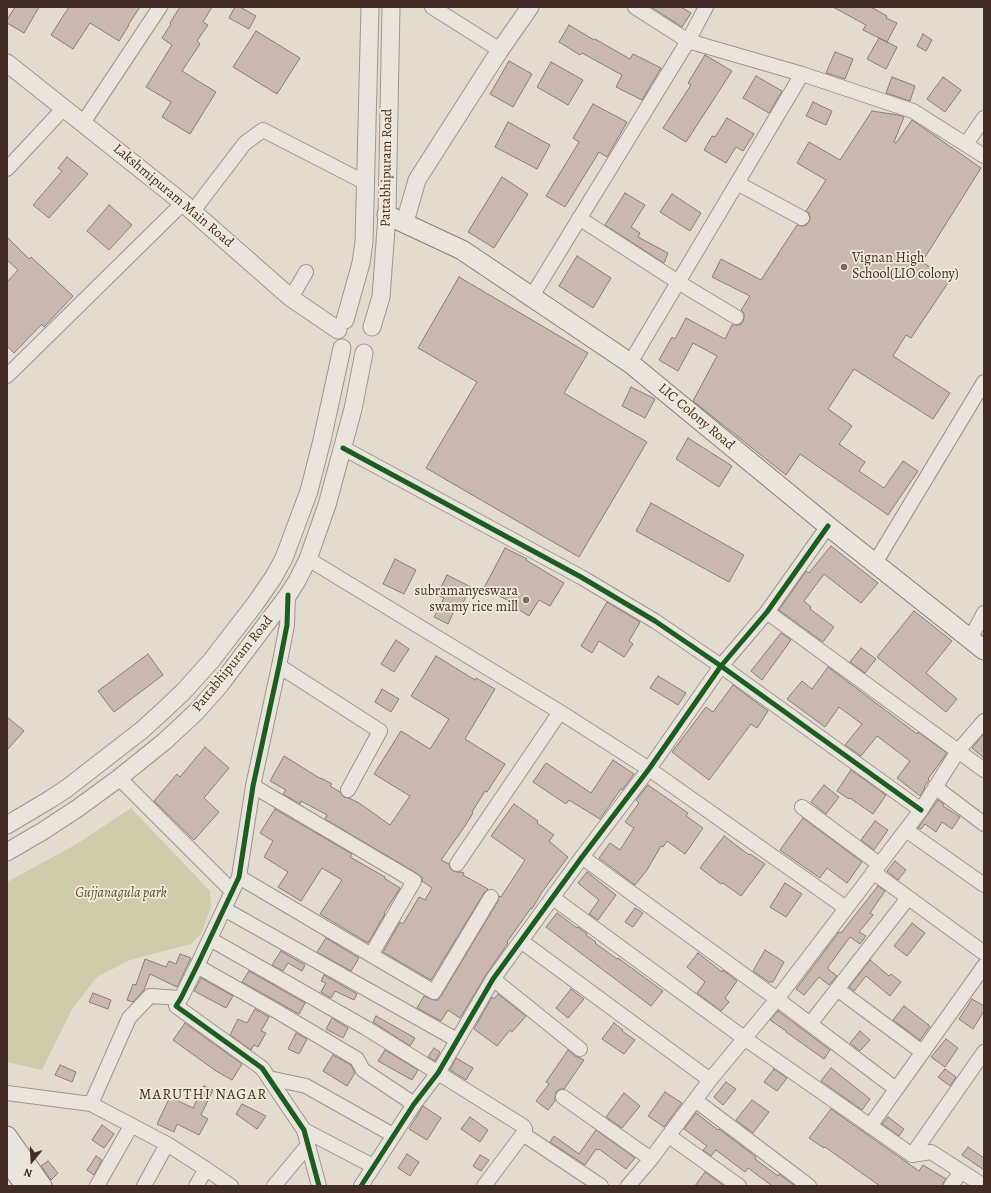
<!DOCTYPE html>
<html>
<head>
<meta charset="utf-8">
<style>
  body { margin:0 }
  #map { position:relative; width:991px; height:1193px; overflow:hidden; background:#e3dccc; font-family:Alegreya,serif }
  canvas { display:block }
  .frame { position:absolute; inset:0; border:8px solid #422c24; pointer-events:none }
  .north { position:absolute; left:12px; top:1141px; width:40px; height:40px; -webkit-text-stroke:3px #f3ebd7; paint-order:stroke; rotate:198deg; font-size:11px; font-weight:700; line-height:16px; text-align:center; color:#422c24 }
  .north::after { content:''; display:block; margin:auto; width:14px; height:18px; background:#422c24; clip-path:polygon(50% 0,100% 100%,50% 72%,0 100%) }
</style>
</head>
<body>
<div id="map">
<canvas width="991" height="1193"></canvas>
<div class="frame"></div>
<div class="north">N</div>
</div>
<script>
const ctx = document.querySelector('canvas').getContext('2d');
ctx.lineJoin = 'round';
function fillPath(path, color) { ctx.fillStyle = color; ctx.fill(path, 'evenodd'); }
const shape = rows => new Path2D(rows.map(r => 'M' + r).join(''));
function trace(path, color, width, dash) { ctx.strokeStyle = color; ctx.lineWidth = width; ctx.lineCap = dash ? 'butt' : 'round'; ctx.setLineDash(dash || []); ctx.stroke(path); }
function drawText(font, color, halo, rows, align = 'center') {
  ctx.font = font + ' Alegreya,serif'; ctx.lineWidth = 3.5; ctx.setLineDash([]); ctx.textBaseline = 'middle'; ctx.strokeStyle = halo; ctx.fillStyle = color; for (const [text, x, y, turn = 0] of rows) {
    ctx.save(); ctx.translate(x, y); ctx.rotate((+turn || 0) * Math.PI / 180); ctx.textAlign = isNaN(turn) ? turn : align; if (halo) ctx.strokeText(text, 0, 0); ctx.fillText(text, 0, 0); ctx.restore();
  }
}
fillPath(shape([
  [131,808,210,891,211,907,201,934,191,944,130,960,97,977,72,1009,42,1070,7,1062,7,882,75,845]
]), '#cecdab');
const building = shape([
  [15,7,39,7,24,33,7,23,7,20,15,7],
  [69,7,140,7,128,25,129,25,119,41,90,23,73,49,51,35,69,7],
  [180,7,212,7,203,22,208,25,197,41,200,44,182,71,216,92,190,134,162,117,171,102,146,87,172,45,162,38,171,24,170,23,180,7],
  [235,7,240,7,256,16,249,29,229,18,235,7],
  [651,7,681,7,691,13,682,27,651,7],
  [833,7,871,7,887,16,886,18,897,23,887,42,863,30,866,25,833,7],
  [569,25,594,40,595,39,630,59,633,54,661,68,642,100,616,87,622,75,582,53,580,55,559,42,569,25],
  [256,31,300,58,277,94,233,67,256,31],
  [923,34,932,40,926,51,917,46,923,34],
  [879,38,897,47,886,69,867,59,879,38],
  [835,52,853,59,845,79,826,73,835,52],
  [705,55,732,71,686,142,663,128,691,85,688,83,705,55],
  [509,61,532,74,513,107,490,94,509,61],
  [551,62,583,80,568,105,537,87,551,62],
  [756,76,782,91,769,113,743,98,756,76],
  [892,77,915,86,910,101,886,93,892,77],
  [943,77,961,90,945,112,927,99,943,77],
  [813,102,832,111,826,125,806,116,813,102],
  [593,104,627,122,607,157,599,152,565,207,546,196,579,142,573,138,593,104],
  [872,111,898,115,904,117,894,142,896,143,912,120,981,168,922,262,950,280,911,338,906,335,893,356,950,393,933,419,854,369,828,409,852,426,839,444,865,462,859,471,884,488,903,461,918,471,888,515,800,454,786,475,693,401,717,356,693,343,678,371,659,360,672,337,675,339,686,318,725,339,732,325,740,325,743,322,744,317,744,313,741,310,750,296,712,277,721,259,761,280,797,225,803,226,806,225,809,222,810,217,809,213,806,211,826,180,797,163,809,142,840,160,872,111],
  [727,118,754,134,743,151,736,147,726,163,704,150,712,136,715,137,727,118],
  [508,122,550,145,537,169,495,147,508,122],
  [67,157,88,174,49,218,33,205,62,171,58,168,67,157],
  [502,177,528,194,494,248,468,232,502,177],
  [625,193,645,205,631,227,640,233,638,237,668,253,664,263,605,225,625,193],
  [672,194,701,213,690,231,660,212,672,194],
  [109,205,132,225,109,250,87,231,109,205],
  [7,237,29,259,31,257,73,296,44,327,42,324,14,353,7,346,7,282,18,270,7,260,7,237],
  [577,256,611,278,593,308,559,286,577,256],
  [459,277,588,353,564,393,647,442,579,557,426,468,477,382,418,348,459,277],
  [631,387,655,399,645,418,622,406,631,387],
  [688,438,732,466,719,487,676,459,688,438],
  [651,503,744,555,729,582,636,531,651,503],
  [831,546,878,583,861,603,824,574,804,601,811,607,810,609,834,627,823,642,779,610,806,571,809,573,831,546],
  [505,548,527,559,526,560,564,583,550,606,539,600,529,616,511,605,513,603,484,588,505,548],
  [395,559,416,570,404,594,383,584,395,559],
  [447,575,471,587,461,607,457,604,448,624,434,617,444,598,437,595,447,575],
  [607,602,640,622,629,641,633,644,624,657,599,641,592,653,581,646,607,602],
  [914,611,952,641,926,673,957,699,946,712,877,657,914,611],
  [781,633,791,640,762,680,751,671,781,633],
  [396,640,409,649,394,672,381,664,396,640],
  [861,648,876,659,865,673,850,662,861,648],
  [148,654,163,675,114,712,98,691,148,654],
  [436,656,475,680,476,678,495,689,465,739,505,764,487,792,485,791,472,812,473,813,465,826,441,860,449,864,450,868,453,871,457,872,461,872,464,873,463,875,488,889,484,893,431,980,383,952,400,922,403,924,419,897,425,900,432,888,422,881,423,878,418,874,325,819,327,815,301,801,300,804,283,794,286,790,270,781,284,756,321,779,321,778,332,784,330,786,340,792,344,797,349,798,359,803,390,825,410,796,374,774,401,731,430,749,449,719,411,696,436,656],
  [828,667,917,734,918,732,947,753,928,779,929,780,924,787,925,788,920,796,897,778,910,761,877,736,861,756,845,745,862,724,839,707,825,727,787,699,802,681,812,689,828,667],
  [658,676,686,693,678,705,650,688,658,676],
  [733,685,768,711,757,728,751,724,709,780,672,752,706,707,713,712,733,685],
  [382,689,399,699,391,712,375,702,382,689],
  [7,717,24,731,7,750,7,717],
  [984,734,984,758,972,748,984,734],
  [205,747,229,768,204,798,219,812,194,840,154,801,177,774,180,777,205,747],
  [613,760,634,774,622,790,621,789,600,819,569,800,566,804,533,782,546,763,591,793,613,760],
  [851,770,886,795,873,814,850,798,849,799,837,791,851,770],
  [648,785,688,813,686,816,703,828,685,854,667,841,663,847,661,846,647,870,635,885,599,858,610,843,620,850,634,828,625,822,639,803,636,800,648,785],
  [824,785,839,797,826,814,811,802,824,785],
  [938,800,944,804,943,806,960,817,952,829,942,822,936,832,925,824,921,829,918,828,938,800],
  [514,804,538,821,537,823,554,835,549,841,568,857,542,892,532,909,531,908,507,942,508,943,486,975,460,1018,448,1010,441,1021,417,1008,424,996,434,1000,438,1000,441,996,498,901,499,896,501,897,525,860,491,836,514,804],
  [275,809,352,854,350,857,385,877,384,878,400,888,384,913,385,914,368,943,320,914,342,880,322,868,301,901,278,887,288,872,264,857,273,841,260,833,275,809],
  [803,818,862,862,847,883,827,868,820,878,780,850,803,818],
  [875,821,888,830,874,850,861,840,875,821],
  [724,836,749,855,750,854,765,864,741,896,723,883,721,884,700,868,724,836],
  [895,861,906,870,898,880,887,871,895,861],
  [587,872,616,895,598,920,589,914,599,900,578,883,587,872],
  [785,883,802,894,786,917,770,907,785,883],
  [878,886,885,891,870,913,873,915,859,932,866,936,860,944,850,937,828,967,828,969,837,976,829,985,819,977,804,995,796,989,839,932,841,933,878,886],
  [635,908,643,913,633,927,625,922,635,908],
  [557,913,577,928,578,927,587,934,586,935,596,942,595,943,617,959,618,958,663,991,651,1006,546,927,557,913],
  [912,923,925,933,907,956,894,946,912,923],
  [326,938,359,958,351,971,317,952,326,938],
  [765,950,784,962,773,982,769,982,753,971,765,950],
  [281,951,305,965,302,971,288,963,283,971,272,965,281,951],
  [698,953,722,972,723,970,737,981,725,998,729,1002,721,1011,697,993,705,982,687,967,698,953],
  [180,954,191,958,177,987,150,974,144,990,133,1002,127,1000,133,984,136,985,145,959,166,967,169,961,176,964,180,954],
  [870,960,889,976,891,974,901,982,890,996,866,976,854,991,849,987,870,960],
  [249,971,305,1003,299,1014,242,982,249,971],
  [324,975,357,994,354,1000,335,991,331,998,321,992,326,983,321,981,324,975],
  [201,978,233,996,226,1008,194,991,201,978],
  [571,989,584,999,568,1018,556,1008,571,989],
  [93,993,111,1000,108,1009,89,1002,93,993],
  [498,994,526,1016,512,1032,510,1030,497,1046,474,1029,492,997,494,999,498,994],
  [972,999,984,1006,984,1011,973,1029,959,1019,972,999],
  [904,1006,930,1026,920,1040,893,1020,904,1006],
  [255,1009,269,1017,261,1031,266,1033,258,1047,254,1045,251,1050,230,1035,238,1019,247,1023,255,1009],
  [778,1011,830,1050,824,1059,786,1032,786,1031,770,1020,778,1011],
  [376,1016,415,1038,410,1046,373,1022,376,1016],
  [332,1018,348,1028,343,1038,326,1029,332,1018],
  [185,1023,242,1064,232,1080,216,1071,173,1040,185,1023],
  [614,1023,623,1030,622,1031,635,1040,624,1054,602,1039,614,1023],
  [860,1031,870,1040,860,1051,850,1043,860,1031],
  [296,1033,307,1039,299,1054,288,1049,296,1033],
  [946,1039,958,1048,945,1067,931,1057,946,1039],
  [434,1048,440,1052,435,1061,428,1057,434,1048],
  [385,1050,418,1070,412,1080,378,1061,385,1050],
  [568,1050,575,1056,584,1060,564,1089,560,1089,556,1092,555,1097,555,1101,548,1110,536,1101,549,1084,546,1082,568,1050],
  [333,1055,351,1065,355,1073,347,1086,323,1071,333,1055],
  [456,1058,473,1068,466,1080,450,1070,456,1058],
  [60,1065,76,1072,72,1082,55,1075,60,1065],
  [831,1068,870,1099,862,1110,821,1081,831,1068],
  [774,1069,787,1078,777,1091,764,1082,774,1069],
  [945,1069,956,1077,950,1086,938,1077,945,1069],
  [726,1082,736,1089,723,1105,714,1097,726,1082],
  [204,1086,213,1090,201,1115,208,1119,199,1135,177,1124,174,1132,157,1124,170,1097,193,1108,204,1086],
  [665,1092,682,1103,664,1127,648,1116,665,1092],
  [624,1093,640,1106,622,1128,606,1117,624,1093],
  [752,1100,769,1112,753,1133,736,1120,752,1100],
  [242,1104,266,1116,257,1129,236,1114,242,1104],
  [423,1106,441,1118,427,1140,409,1129,423,1106],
  [831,1109,919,1171,923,1165,946,1179,941,1186,880,1186,825,1147,824,1148,809,1138,831,1109],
  [696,1113,718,1130,719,1129,743,1147,756,1157,755,1159,778,1176,779,1174,795,1186,770,1186,771,1185,748,1168,745,1172,716,1150,711,1156,703,1150,707,1146,684,1129,696,1113],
  [470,1117,488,1130,480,1142,461,1129,470,1117],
  [888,1117,904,1129,899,1136,882,1124,888,1117],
  [102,1125,114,1134,104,1148,92,1140,102,1125],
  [596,1130,635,1158,626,1169,599,1149,598,1150,596,1149,585,1165,550,1142,554,1136,579,1154,596,1130],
  [968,1147,984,1158,984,1170,962,1155,968,1147],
  [407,1154,419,1162,410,1176,398,1168,407,1154],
  [480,1155,489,1160,481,1171,473,1166,480,1155],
  [96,1156,102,1160,94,1175,87,1170,96,1156],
  [48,1161,58,1173,51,1180,41,1166,48,1161],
  [705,1172,724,1186,695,1186,705,1172]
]);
fillPath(building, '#cab8af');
trace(building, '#857e75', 1);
const minor = shape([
  [432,7,500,50],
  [635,7,688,41,802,74,913,111,984,156],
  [83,123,160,7],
  [966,144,984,118],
  [7,169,64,108],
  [737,183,802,218],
  [193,211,245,143,263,130,366,183],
  [579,218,678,282,736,317],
  [532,296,688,41,706,7],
  [291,298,306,272],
  [630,363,802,74],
  [7,376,183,203],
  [343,448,581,577,655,621,721,666,921,810],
  [308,559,560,712,649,769,846,908],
  [875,563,984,382],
  [288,595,287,625,279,666,253,786,239,877,197,966,181,998,176,1006,262,1068,304,1130,319,1186],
  [767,612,984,770],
  [970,639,984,613],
  [279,666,380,731,348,790],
  [119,778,232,891],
  [253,786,414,881,371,955],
  [935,787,984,824],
  [802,807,879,864],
  [906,830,984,885],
  [582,857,777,999,896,1089],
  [457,864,560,712],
  [873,872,984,953],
  [239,877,434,992,491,897],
  [553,898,744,1038,912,1155,931,1152,984,1186],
  [224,909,457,1040],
  [210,939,366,1028,523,1126,525,1129,523,1134,484,1186],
  [521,941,710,1080],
  [197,966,278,1012,357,1059,363,1070,414,1104],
  [493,979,580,1049],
  [837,989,922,1052],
  [810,1024,908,898],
  [269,1078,306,1086,393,1135],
  [7,1093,91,1104,167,1144,206,1169,231,1186],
  [563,1097,651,1159],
  [695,1100,809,1186],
  [91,1104,129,1018,150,996,181,998],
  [870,1126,984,966],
  [304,1130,373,1166],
  [523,1134,601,1186],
  [669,1136,739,1186],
  [912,1155,984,1052],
  [97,1186,131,1126],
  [144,1186,167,1144],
  [196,1186,206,1169],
  [274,1186,308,1145],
  [361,1186,414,1104,438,1073,493,979,582,857,649,769,721,666,767,612,828,526],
  [628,1186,651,1159,710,1080,777,999,921,810,958,751,984,721],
  [951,1186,961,1171]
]);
const tertiary = shape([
  [7,63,183,203,291,298,338,330],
  [405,222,417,180,500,50,530,7],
  [345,320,361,263,364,242,370,7],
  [372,327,381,297,387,215,391,7],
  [7,825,49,800,66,789,142,730,164,710,184,691,211,661,255,604,273,578,284,558,309,491,322,440,342,348],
  [7,852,43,831,78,808,119,778,165,741,196,712,220,685,288,595,297,581,308,559,327,505,353,409,364,353]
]);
const secondary = shape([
  [387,215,462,250,630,363,828,526,984,650],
  [7,1136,42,1186],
  [7,1160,25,1186]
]);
trace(minor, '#9c958c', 16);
trace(tertiary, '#9c958c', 19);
trace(secondary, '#857e75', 21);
trace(minor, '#e9e5dd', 14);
trace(tertiary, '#e9e5dd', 17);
trace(secondary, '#e9e5dd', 19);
trace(shape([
  [343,448,581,577,655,621,721,666,921,810],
  [288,595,287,625,279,666,253,786,239,877,197,966,181,998,176,1006,262,1068,304,1130,319,1186],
  [361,1186,414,1104,438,1073,493,979,582,857,649,769,721,666,767,612,828,526]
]), '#1b5e20', 5);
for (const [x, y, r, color] of [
  [844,267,4,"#7a6a5f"],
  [526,600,4,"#7a6a5f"]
]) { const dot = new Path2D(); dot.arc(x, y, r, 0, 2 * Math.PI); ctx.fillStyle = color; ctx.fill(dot); trace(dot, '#f3ebd7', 1.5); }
drawText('14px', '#422c24', '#f3ebd7', [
  ["Pattabhipuram Road",387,168,-89],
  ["Lakshmipuram Main Road",173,196,40],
  ["LIC Colony Road",696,417,40],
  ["Pattabhipuram Road",233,664,-51]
]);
drawText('14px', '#422c24', '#f3ebd7', [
  ["Vignan High",852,259],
  ["School(LIO colony)",852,275],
  ["subramanyeswara",518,592,"right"],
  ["swamy rice mill",518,608,"right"]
], 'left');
drawText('italic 14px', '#5b4a3a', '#f3ebd7', [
  ["Gujjanagula park",121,894]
]);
ctx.letterSpacing = '1px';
drawText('15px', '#422c24', '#f3ebd7', [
  ["MARUTHI NAGAR",203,1095]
]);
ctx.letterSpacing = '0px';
</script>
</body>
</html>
